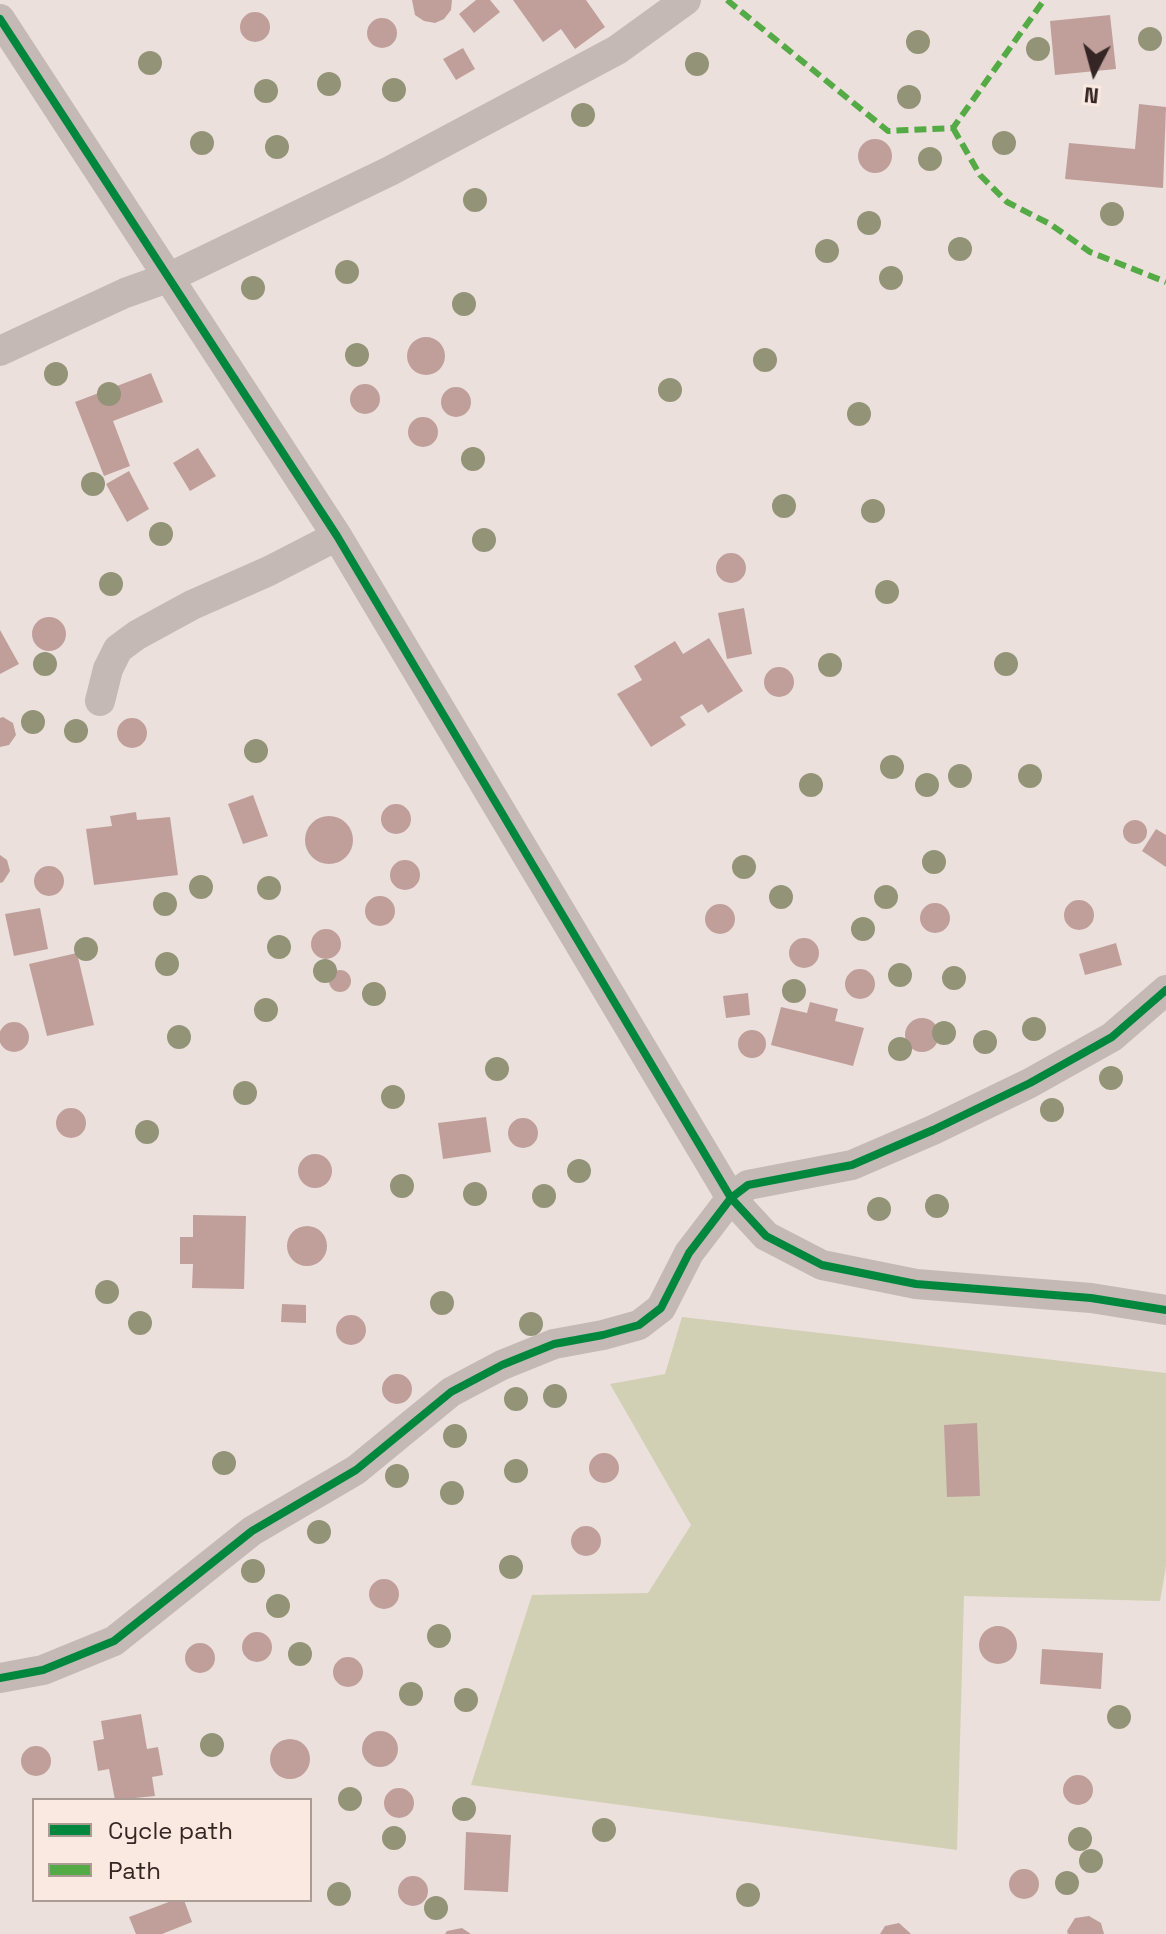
<!DOCTYPE html>
<html>
<head>
<meta charset="utf-8">
<style>
  body { margin:0 }
  #map { position:relative; width:1166px; height:1934px; overflow:hidden; background:#ebe0db; font-family:"Space Grotesk",sans-serif }
  canvas { display:block }
  .legend { position:absolute; left:32px; top:1798px; width:280px; height:104px; box-sizing:border-box; background:#fae9e0; border:2px solid #ab9b95; margin:0; padding:10px 14px; list-style:none; font-size:24px; color:#342624 }
  .legend li { display:flex; align-items:center; gap:16px; height:40px }
  .legend b { width:40px; border:2px solid #ab9b95 }
  .north { position:absolute; left:1054px; top:32px; width:80px; height:80px; -webkit-text-stroke:6px #fae9e0; paint-order:stroke; rotate:186deg; font-size:22px; font-weight:700; line-height:32px; text-align:center; color:#342624 }
  .north::after { content:''; display:block; margin:auto; width:28px; height:36px; background:#342624; clip-path:polygon(50% 0,100% 100%,50% 72%,0 100%) }
</style>
</head>
<body>
<div id="map">
<canvas width="1166" height="1934"></canvas>
<ul class="legend">
<li><b style="height:10px;background:#00873e"></b>Cycle path</li>
<li><b style="height:10px;background:#54aa44"></b>Path</li>
</ul>
<div class="north">N</div>
</div>
<script>
const ctx = document.querySelector('canvas').getContext('2d');
ctx.lineJoin = 'round';
function fillPath(path, color) { ctx.fillStyle = color; ctx.fill(path, 'evenodd'); }
const shape = rows => new Path2D(rows.map(r => 'M' + r).join(''));
function trace(path, color, width, dash) { ctx.strokeStyle = color; ctx.lineWidth = width; ctx.lineCap = dash ? 'butt' : 'round'; ctx.setLineDash(dash || []); ctx.stroke(path); }
fillPath(shape([
  [682,1317,1166,1373,1166,1566,1160,1601,964,1596,957,1850,471,1785,532,1595,648,1593,691,1525,610,1384,665,1374]
]), '#d1d0b4');
fillPath(shape([
  [412,0,452,0,451,10,444,19,435,23,424,21,415,15],
  [476,0,490,0,500,12,474,33,459,14],
  [513,0,586,0,605,27,575,49,561,29,543,42],
  '240 27a15 15 0 1 1 30 0a15 15 0 1 1-30 0Z',
  [1110,15,1116,69,1055,75,1050,21],
  '367 33a15 15 0 1 1 30 0a15 15 0 1 1-30 0Z',
  [463,48,475,69,456,80,443,59],
  [1139,104,1166,107,1163,188,1065,179,1069,143,1135,149],
  '858 156a17 17 0 1 1 34 0a17 17 0 1 1-34 0Z',
  '407 356a19 19 0 1 1 38 0a19 19 0 1 1-38 0Z',
  [151,373,163,402,113,421,130,466,104,476,75,402],
  '350 399a15 15 0 1 1 30 0a15 15 0 1 1-30 0Z',
  '441 402a15 15 0 1 1 30 0a15 15 0 1 1-30 0Z',
  '408 432a15 15 0 1 1 30 0a15 15 0 1 1-30 0Z',
  [198,448,216,476,190,491,173,463],
  [129,471,149,509,127,522,106,484],
  '716 568a15 15 0 1 1 30 0a15 15 0 1 1-30 0Z',
  [744,608,752,654,727,659,718,613],
  '32 634a17 17 0 1 1 34 0a17 17 0 1 1-34 0Z',
  [0,630,19,664,0,674],
  [709,638,743,691,708,713,702,704,680,717,686,725,651,747,617,694,642,680,634,666,675,641,683,654],
  '764 682a15 15 0 1 1 30 0a15 15 0 1 1-30 0Z',
  [3,717,13,723,16,735,9,745,0,747,0,718],
  '117 733a15 15 0 1 1 30 0a15 15 0 1 1-30 0Z',
  [253,795,268,836,243,844,228,804],
  '381 819a15 15 0 1 1 30 0a15 15 0 1 1-30 0Z',
  [136,812,137,820,170,817,178,875,94,885,86,829,112,826,110,816],
  '305 840a24 24 0 1 1 48 0a24 24 0 1 1-48 0Z',
  '1123 832a12 12 0 1 1 24 0a12 12 0 1 1-24 0Z',
  [1156,829,1166,835,1166,867,1142,851],
  [0,855,7,860,10,871,3,882,0,883],
  '390 875a15 15 0 1 1 30 0a15 15 0 1 1-30 0Z',
  '34 881a15 15 0 1 1 30 0a15 15 0 1 1-30 0Z',
  '365 911a15 15 0 1 1 30 0a15 15 0 1 1-30 0Z',
  '1064 915a15 15 0 1 1 30 0a15 15 0 1 1-30 0Z',
  '920 918a15 15 0 1 1 30 0a15 15 0 1 1-30 0Z',
  '705 919a15 15 0 1 1 30 0a15 15 0 1 1-30 0Z',
  [40,908,48,949,14,956,5,914],
  '311 944a15 15 0 1 1 30 0a15 15 0 1 1-30 0Z',
  '789 953a15 15 0 1 1 30 0a15 15 0 1 1-30 0Z',
  [1116,943,1122,965,1085,975,1079,954],
  [77,953,94,1025,47,1036,29,964],
  '845 984a15 15 0 1 1 30 0a15 15 0 1 1-30 0Z',
  '329 981a11 11 0 1 1 22 0a11 11 0 1 1-22 0Z',
  [748,993,750,1015,726,1018,723,996],
  [810,1002,838,1009,835,1021,864,1028,853,1066,771,1045,781,1007,807,1013],
  '905 1035a17 17 0 1 1 34 0a17 17 0 1 1-34 0Z',
  '-1 1037a15 15 0 1 1 30 0a15 15 0 1 1-30 0Z',
  '738 1044a14 14 0 1 1 28 0a14 14 0 1 1-28 0Z',
  '56 1123a15 15 0 1 1 30 0a15 15 0 1 1-30 0Z',
  [486,1117,491,1152,443,1159,438,1123],
  '508 1133a15 15 0 1 1 30 0a15 15 0 1 1-30 0Z',
  '298 1171a17 17 0 1 1 34 0a17 17 0 1 1-34 0Z',
  [193,1215,246,1216,244,1289,192,1288,193,1264,180,1264,180,1237,193,1237],
  '287 1246a20 20 0 1 1 40 0a20 20 0 1 1-40 0Z',
  [282,1304,306,1305,306,1323,281,1322],
  '336 1330a15 15 0 1 1 30 0a15 15 0 1 1-30 0Z',
  '382 1389a15 15 0 1 1 30 0a15 15 0 1 1-30 0Z',
  [977,1423,980,1496,947,1497,944,1425],
  '589 1468a15 15 0 1 1 30 0a15 15 0 1 1-30 0Z',
  '571 1541a15 15 0 1 1 30 0a15 15 0 1 1-30 0Z',
  '369 1594a15 15 0 1 1 30 0a15 15 0 1 1-30 0Z',
  '979 1645a19 19 0 1 1 38 0a19 19 0 1 1-38 0Z',
  '242 1647a15 15 0 1 1 30 0a15 15 0 1 1-30 0Z',
  '185 1658a15 15 0 1 1 30 0a15 15 0 1 1-30 0Z',
  [1042,1649,1103,1653,1101,1689,1040,1684],
  '333 1672a15 15 0 1 1 30 0a15 15 0 1 1-30 0Z',
  [141,1714,147,1749,158,1747,163,1775,152,1777,155,1796,115,1800,109,1769,98,1771,93,1741,104,1739,101,1721],
  '362 1749a18 18 0 1 1 36 0a18 18 0 1 1-36 0Z',
  '270 1759a20 20 0 1 1 40 0a20 20 0 1 1-40 0Z',
  '21 1761a15 15 0 1 1 30 0a15 15 0 1 1-30 0Z',
  '1063 1790a15 15 0 1 1 30 0a15 15 0 1 1-30 0Z',
  '384 1803a15 15 0 1 1 30 0a15 15 0 1 1-30 0Z',
  [466,1832,511,1835,508,1892,464,1890],
  '1009 1884a15 15 0 1 1 30 0a15 15 0 1 1-30 0Z',
  '398 1891a15 15 0 1 1 30 0a15 15 0 1 1-30 0Z',
  [174,1900,184,1900,192,1922,162,1934,136,1934,129,1917],
  [1089,1916,1101,1923,1104,1934,1068,1934,1067,1931,1075,1918],
  [899,1923,911,1934,880,1934,885,1926],
  [462,1928,471,1934,445,1934,447,1931]
]), '#c09f9b');
trace(shape([
  [0,19,337,536,731,1198,766,1236,822,1265,916,1284,1091,1298,1166,1310],
  [0,351,125,293,170,277,390,171,617,50,686,0],
  [100,701,108,669,118,649,137,635,192,605,269,571,337,536],
  [0,1678,43,1670,114,1641,252,1531,356,1470,451,1392,502,1365,554,1344,603,1335,639,1325,661,1308,689,1253,731,1198,748,1185,852,1165,933,1130,1030,1083,1112,1037,1166,990]
]), '#c4b9b5', 30);
trace(shape([
  [727,0,888,131,953,128,1044,0],
  [953,128,980,175,1007,202,1050,224,1090,252,1166,282]
]), '#54aa44', 6, [12, 6]);
trace(shape([
  [0,19,337,536,731,1198,766,1236,822,1265,916,1284,1091,1298,1166,1310],
  [0,1678,43,1670,114,1641,252,1531,356,1470,451,1392,502,1365,554,1344,603,1335,639,1325,661,1308,689,1253,731,1198,748,1185,852,1165,933,1130,1030,1083,1112,1037,1166,990]
]), '#00873e', 8);
ctx.fillStyle = '#939377';
for (const [x, y] of [
  [1150,39],
  [918,42],
  [1038,49],
  [150,63],
  [697,64],
  [329,84],
  [394,90],
  [266,91],
  [909,97],
  [583,115],
  [202,143],
  [1004,143],
  [277,147],
  [930,159],
  [475,200],
  [1112,214],
  [869,223],
  [960,249],
  [827,251],
  [347,272],
  [891,278],
  [253,288],
  [464,304],
  [357,355],
  [765,360],
  [56,374],
  [670,390],
  [109,394],
  [859,414],
  [473,459],
  [93,484],
  [784,506],
  [873,511],
  [161,534],
  [484,540],
  [111,584],
  [887,592],
  [45,664],
  [1006,664],
  [830,665],
  [33,722],
  [76,731],
  [256,751],
  [892,767],
  [960,776],
  [1030,776],
  [811,785],
  [927,785],
  [934,862],
  [744,867],
  [201,887],
  [269,888],
  [781,897],
  [886,897],
  [165,904],
  [863,929],
  [279,947],
  [86,949],
  [167,964],
  [325,971],
  [900,975],
  [954,978],
  [794,991],
  [374,994],
  [266,1010],
  [1034,1029],
  [944,1033],
  [179,1037],
  [985,1042],
  [900,1049],
  [497,1069],
  [1111,1078],
  [245,1093],
  [393,1097],
  [1052,1110],
  [147,1132],
  [579,1171],
  [402,1186],
  [475,1194],
  [544,1196],
  [937,1206],
  [879,1209],
  [107,1292],
  [442,1303],
  [140,1323],
  [531,1324],
  [555,1396],
  [516,1399],
  [455,1436],
  [224,1463],
  [516,1471],
  [397,1476],
  [452,1493],
  [319,1532],
  [511,1567],
  [253,1571],
  [278,1606],
  [439,1636],
  [300,1654],
  [411,1694],
  [466,1700],
  [1119,1717],
  [212,1745],
  [350,1799],
  [464,1809],
  [604,1830],
  [394,1838],
  [1080,1839],
  [1091,1861],
  [1067,1883],
  [339,1894],
  [748,1895],
  [436,1908]
]) { ctx.beginPath(); ctx.arc(x, y, 12, 0, 2 * Math.PI); ctx.fill(); }
</script>
</body>
</html>
